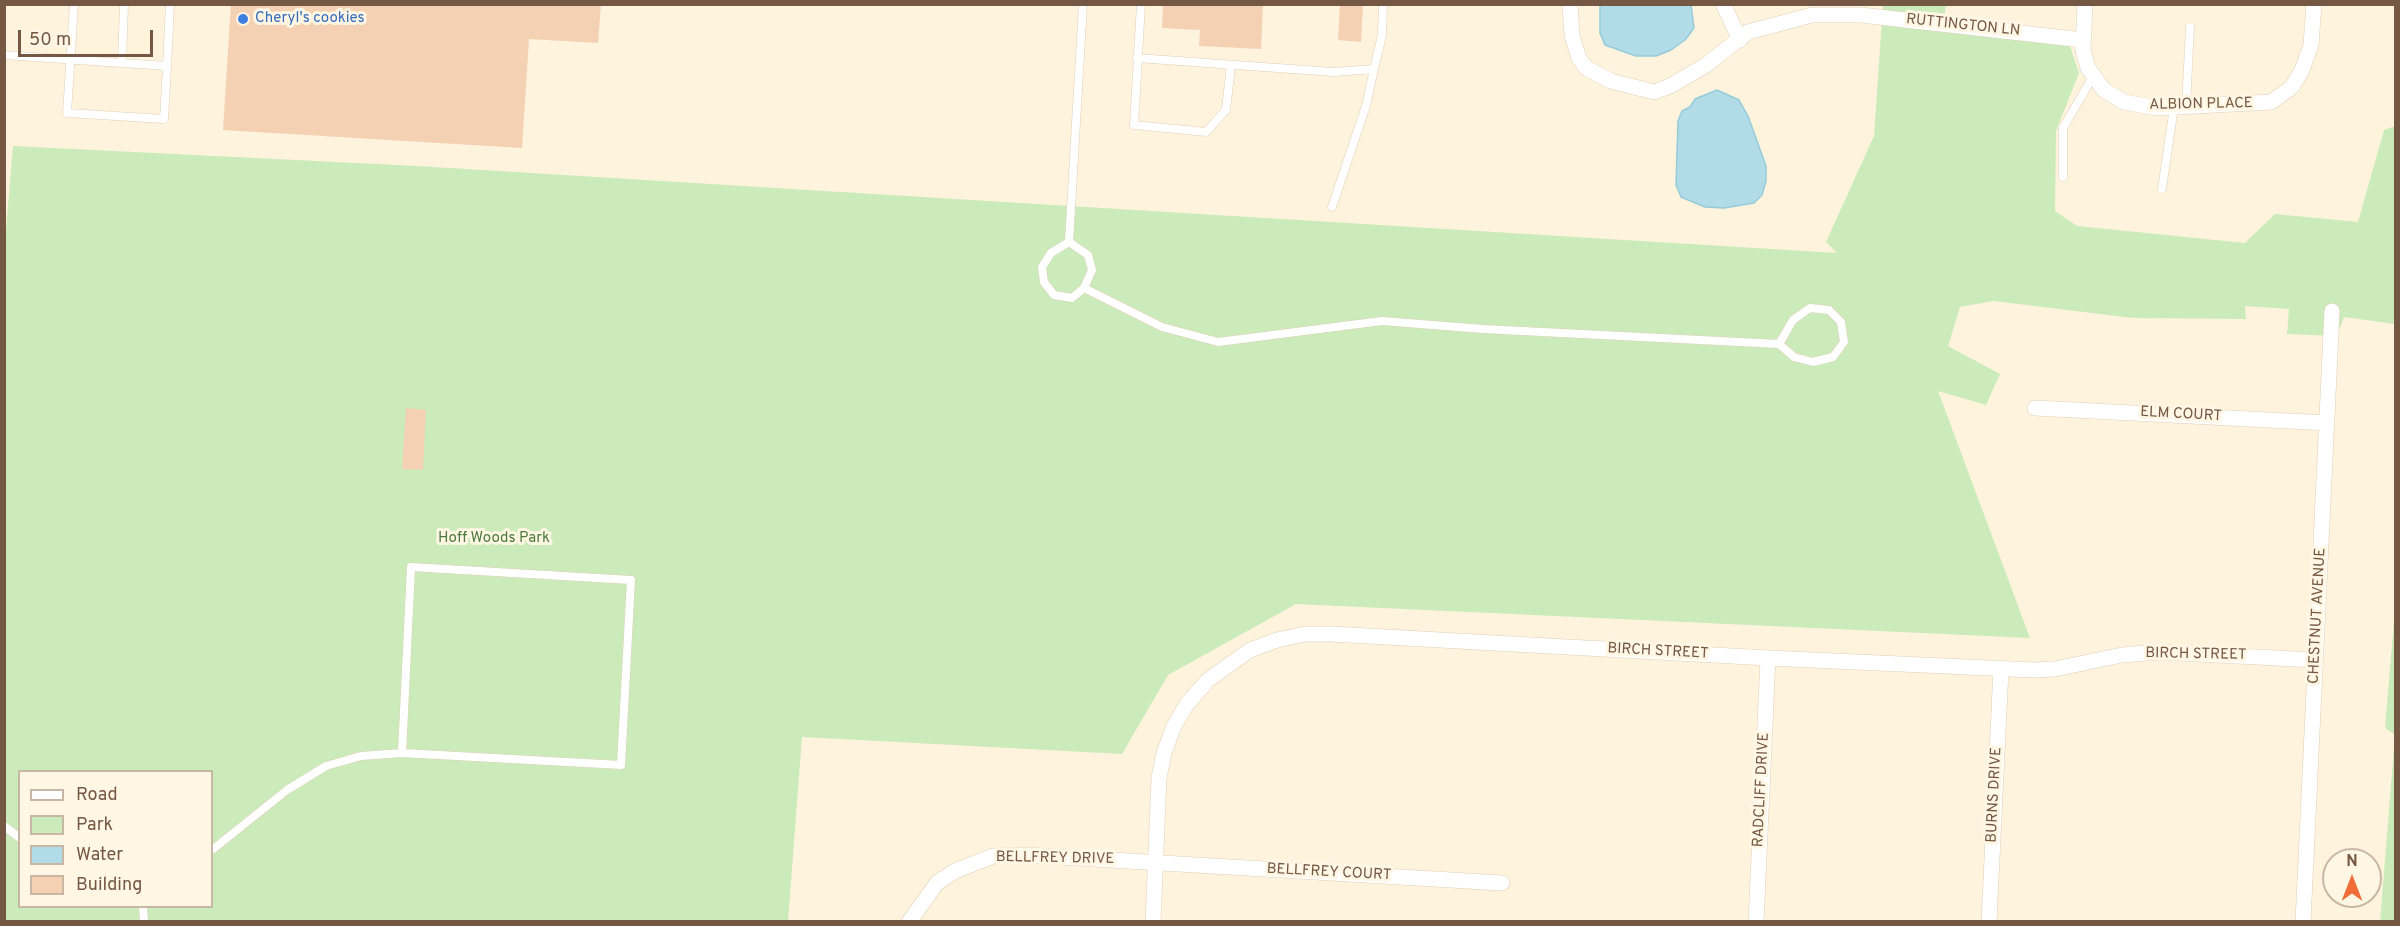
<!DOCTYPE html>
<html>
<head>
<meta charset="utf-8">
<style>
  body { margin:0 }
  #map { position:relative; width:2400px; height:926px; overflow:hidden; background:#fef3dc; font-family:Overpass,sans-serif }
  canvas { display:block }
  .frame { position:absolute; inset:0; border:6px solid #745844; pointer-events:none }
  .legend { position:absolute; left:18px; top:770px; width:195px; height:138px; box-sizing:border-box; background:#fff6e4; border:2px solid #c7b7a4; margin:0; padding:8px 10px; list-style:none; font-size:18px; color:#745844 }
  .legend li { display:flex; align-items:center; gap:12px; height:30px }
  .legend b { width:30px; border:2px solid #c7b7a4 }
  .north { position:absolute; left:2322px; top:848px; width:60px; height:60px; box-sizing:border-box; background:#fff6e4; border:2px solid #c7b7a4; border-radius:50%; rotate:0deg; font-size:16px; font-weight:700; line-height:24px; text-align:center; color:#745844 }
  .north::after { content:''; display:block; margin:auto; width:21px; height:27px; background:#f06d39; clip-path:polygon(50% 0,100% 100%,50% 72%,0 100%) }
  .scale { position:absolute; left:18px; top:30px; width:135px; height:27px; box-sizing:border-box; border:3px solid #745844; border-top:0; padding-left:8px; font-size:18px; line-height:21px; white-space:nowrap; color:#745844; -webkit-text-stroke:4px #fff6e4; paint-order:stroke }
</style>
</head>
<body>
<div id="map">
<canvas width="2400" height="926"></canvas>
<div class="frame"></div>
<ul class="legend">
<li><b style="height:8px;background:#fff"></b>Road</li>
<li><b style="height:16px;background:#cbebbb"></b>Park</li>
<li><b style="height:16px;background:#b1dce7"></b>Water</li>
<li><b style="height:16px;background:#f4d1b3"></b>Building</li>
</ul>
<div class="north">N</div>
<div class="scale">50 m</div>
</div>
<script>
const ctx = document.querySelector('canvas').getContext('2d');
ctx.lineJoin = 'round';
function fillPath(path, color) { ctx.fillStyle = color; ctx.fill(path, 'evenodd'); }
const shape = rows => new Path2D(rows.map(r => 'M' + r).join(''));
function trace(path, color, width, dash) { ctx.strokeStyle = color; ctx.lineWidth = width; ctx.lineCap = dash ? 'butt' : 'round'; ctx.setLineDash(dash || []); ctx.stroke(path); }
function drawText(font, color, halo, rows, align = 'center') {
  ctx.font = font + ' Overpass,sans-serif'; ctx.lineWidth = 6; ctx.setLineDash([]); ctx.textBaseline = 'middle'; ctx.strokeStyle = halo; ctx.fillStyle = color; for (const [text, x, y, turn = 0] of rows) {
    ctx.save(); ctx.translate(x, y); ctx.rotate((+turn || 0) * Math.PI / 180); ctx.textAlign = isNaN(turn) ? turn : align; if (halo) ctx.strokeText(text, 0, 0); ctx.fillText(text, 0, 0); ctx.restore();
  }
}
fillPath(shape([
  [1883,4,1946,5,1943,31,2070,46,2079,73,2056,131,2055,211,2077,226,2245,243,2275,214,2358,222,2384,130,2395,126,2395,324,2344,317,2337,336,2287,334,2289,309,2245,306,2246,319,2133,318,1993,301,1960,307,1948,346,2000,374,1986,405,1938,391,2030,638,1296,604,1168,675,1122,754,802,737,788,921,5,922,4,253,13,146,417,166,1837,253,1826,242,1874,136],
  [20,772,212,772,212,906,20,906],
  [2395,609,2396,921,2380,922,2395,735,2385,728]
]), '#cbebbb');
const water = shape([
  [1600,5,1691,5,1694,28,1685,40,1671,50,1656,56,1636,56,1605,45,1600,33,1600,5],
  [1717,90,1739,100,1748,116,1766,166,1766,181,1762,195,1754,203,1724,208,1705,207,1681,197,1676,185,1678,121,1682,111,1690,107,1695,99,1717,90]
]);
fillPath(water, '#b1dce7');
trace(water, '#96cbda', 1.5);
fillPath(shape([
  [231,4,601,4,598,43,529,39,522,148,223,130],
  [1163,4,1263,4,1261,49,1199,46,1200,30,1162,28],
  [1340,4,1363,4,1361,42,1338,40],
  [406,408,426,410,423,470,402,469]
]), '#f4d1b3');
const lane = shape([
  [74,4,67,113,164,119,167,66],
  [1141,4,1134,125,1206,132,1226,110,1231,65],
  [4,55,167,66,170,4],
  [1137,58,1334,72,1374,69,1382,35,1383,4],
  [122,63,124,4],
  [2186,107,2190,27],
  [2063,177,2063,128,2094,75],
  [2162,189,2174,107],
  [1332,207,1366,106,1374,69],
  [1069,242,1083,4],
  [1069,242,1088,255,1092,270,1084,288,1072,298,1054,295,1044,282,1042,267,1051,253,1069,242],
  [1084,288,1162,327,1218,342,1382,321,1483,329,1779,344,1794,357,1813,362,1833,357,1844,342,1841,322,1829,310,1810,308,1793,320,1779,344],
  [4,826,20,838],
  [212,850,287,790,326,766,361,756,402,753,621,765,631,580,411,567,402,753],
  [143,906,144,922]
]);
const street = shape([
  [1570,4,1572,36,1579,58,1586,68,1611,81,1654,92,1670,86,1706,65,1748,32,1812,15,1861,15,2083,40],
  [1723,4,1740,40],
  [2085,4,2083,50,2088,68,2104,90,2124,102,2157,108,2271,102,2292,87,2302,70,2311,45,2314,4],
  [2035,408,2327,423],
  [909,922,937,883,955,871,993,856,1026,855,1502,883],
  [1153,922,1159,778,1164,753,1174,726,1187,704,1208,680,1250,650,1277,640,1305,634,1331,634,1768,658,2033,670,2055,669,2122,655,2160,652,2315,660],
  [1756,922,1768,658],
  [1989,922,2001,669],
  [2303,922,2332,311]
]);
trace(lane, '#e1cfb9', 9);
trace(street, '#e1cfb9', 16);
trace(lane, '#fff', 8);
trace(street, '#fff', 15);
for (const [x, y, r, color] of [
  [243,19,6,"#3f7fe0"]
]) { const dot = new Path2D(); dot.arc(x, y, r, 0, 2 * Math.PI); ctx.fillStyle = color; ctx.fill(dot); trace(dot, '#fff6e4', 2); }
drawText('15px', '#366cbe', '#fff6e4', [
  ["Cheryl's cookies",255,19]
], 'left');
drawText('15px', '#745844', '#fff6e4', [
  ["RUTTINGTON LN",1963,26,6],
  ["ALBION PLACE",2201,105,-1],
  ["ELM COURT",2181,415,3],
  ["CHESTNUT AVENUE",2318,616,-87],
  ["BIRCH STREET",1658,652,3],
  ["BIRCH STREET",2196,655,1],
  ["RADCLIFF DRIVE",1762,790,-87],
  ["BURNS DRIVE",1995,795,-87],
  ["BELLFREY DRIVE",1055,859,1],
  ["BELLFREY COURT",1329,873,3]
]);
drawText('15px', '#4b7a3c', '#fff6e4', [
  ["Hoff Woods Park",494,539]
]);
</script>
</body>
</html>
